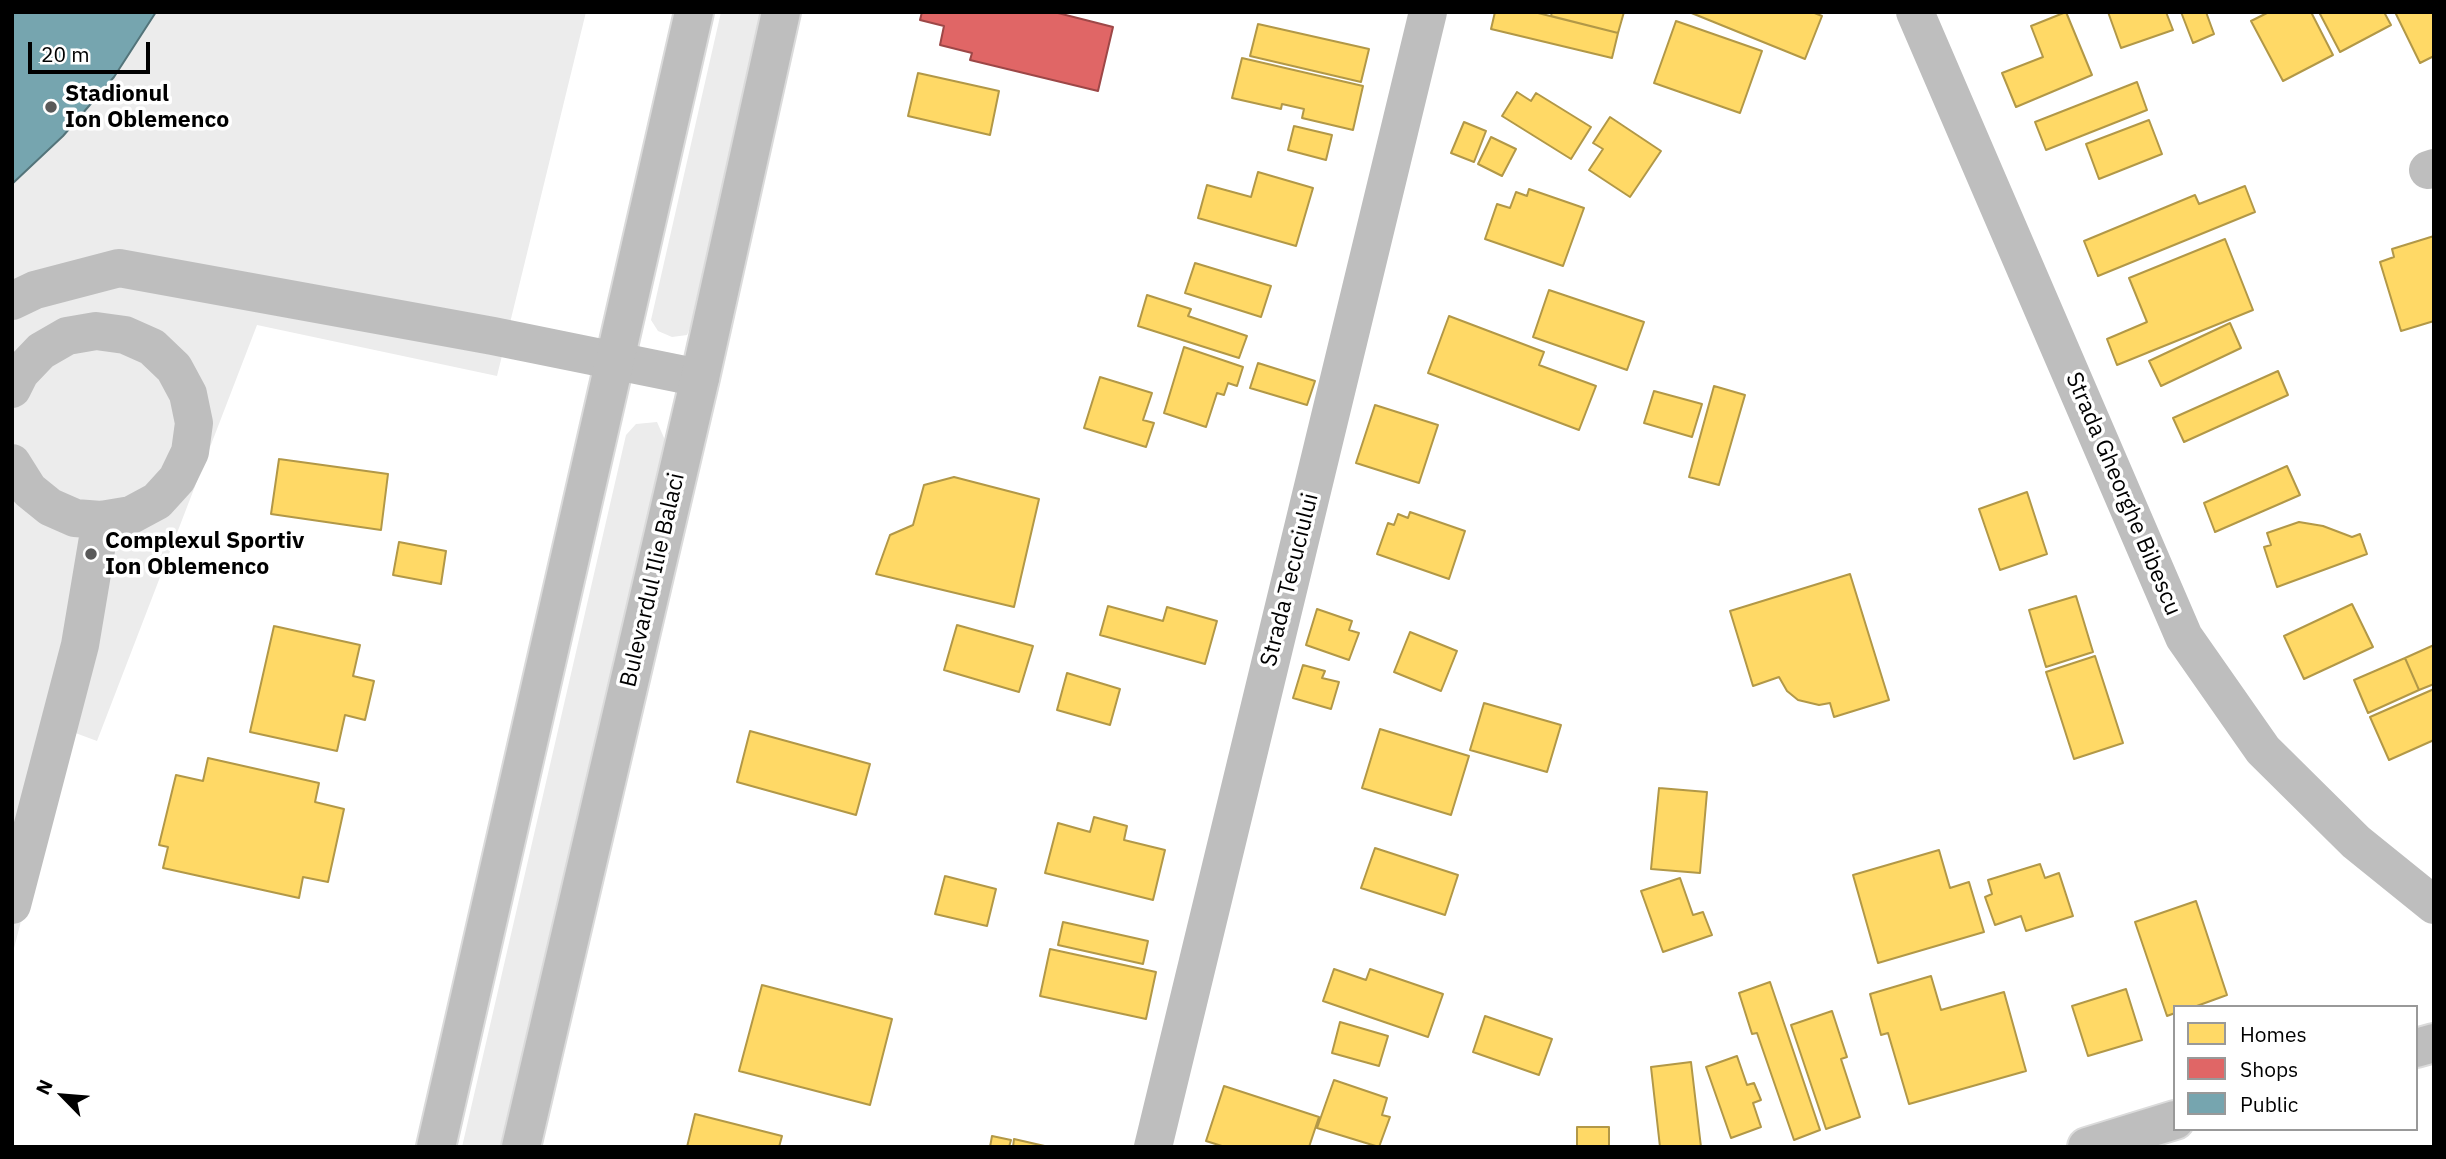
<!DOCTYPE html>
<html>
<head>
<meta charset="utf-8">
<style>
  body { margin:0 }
  #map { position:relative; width:2446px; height:1159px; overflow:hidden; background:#fff; font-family:"IBM Plex Sans",sans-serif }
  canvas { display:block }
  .frame { position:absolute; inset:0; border:14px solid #000; pointer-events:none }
  .legend { position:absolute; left:2173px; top:1005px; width:245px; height:126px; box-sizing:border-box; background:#fff; border:2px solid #999; margin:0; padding:9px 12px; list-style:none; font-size:21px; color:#000 }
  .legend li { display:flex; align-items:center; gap:14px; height:35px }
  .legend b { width:35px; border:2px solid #999 }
  .north { position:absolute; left:28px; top:1061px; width:70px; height:70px; -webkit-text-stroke:5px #fff; paint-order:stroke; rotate:295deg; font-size:19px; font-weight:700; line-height:28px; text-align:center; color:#000 }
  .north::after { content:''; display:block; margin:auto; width:24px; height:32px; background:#000; clip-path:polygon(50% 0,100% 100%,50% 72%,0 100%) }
  .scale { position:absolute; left:28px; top:42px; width:122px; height:32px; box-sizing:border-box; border:4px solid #000; border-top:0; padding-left:9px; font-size:21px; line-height:24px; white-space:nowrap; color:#000; -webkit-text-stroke:5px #fff; paint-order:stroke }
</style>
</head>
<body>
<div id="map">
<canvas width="2446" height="1159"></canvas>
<div class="frame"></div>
<ul class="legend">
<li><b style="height:19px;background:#ffd966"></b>Homes</li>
<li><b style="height:19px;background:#e06666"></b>Shops</li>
<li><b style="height:19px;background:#76a5af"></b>Public</li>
</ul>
<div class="north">N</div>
<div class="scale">20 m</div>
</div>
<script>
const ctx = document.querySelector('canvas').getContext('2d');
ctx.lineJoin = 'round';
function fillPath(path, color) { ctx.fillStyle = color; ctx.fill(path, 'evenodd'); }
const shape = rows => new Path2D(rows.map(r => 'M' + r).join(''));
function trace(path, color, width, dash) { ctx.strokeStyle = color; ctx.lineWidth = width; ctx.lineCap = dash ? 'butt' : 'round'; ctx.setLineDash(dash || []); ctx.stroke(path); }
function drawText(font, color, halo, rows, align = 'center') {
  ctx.font = font + ' "IBM Plex Sans",sans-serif'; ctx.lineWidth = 7; ctx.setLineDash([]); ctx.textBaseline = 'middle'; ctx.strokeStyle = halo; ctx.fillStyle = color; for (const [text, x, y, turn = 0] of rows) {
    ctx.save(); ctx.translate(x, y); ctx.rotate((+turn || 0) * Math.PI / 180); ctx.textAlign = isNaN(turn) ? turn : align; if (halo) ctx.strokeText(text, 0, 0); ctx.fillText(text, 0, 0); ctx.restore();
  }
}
fillPath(shape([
  [12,12,586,12,497,376,257,325,97,741,70,731,12,956],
  [721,12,761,12,695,317,687,335,672,337,658,331,651,320],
  [657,422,665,440,664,460,650,507,503,1147,462,1147,626,435,636,424]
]), '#ececec');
const homes = shape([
  [1495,12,1534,12,1618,33,1612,58,1491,29,1495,12],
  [1552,12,1624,12,1618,33,1551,16,1552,12],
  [1689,12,1812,12,1822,16,1805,59,1689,12],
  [2066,12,2092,75,2016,107,2002,73,2043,57,2031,26,2066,12],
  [2108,12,2166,12,2173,30,2121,48,2108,12],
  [2181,12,2206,12,2214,34,2193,43,2181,12],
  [2269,12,2311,12,2333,55,2283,81,2251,21,2269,12],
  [2319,12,2384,12,2391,25,2340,52,2319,12],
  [2395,12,2434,12,2434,56,2420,63,2395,12],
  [1676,21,1762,51,1740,113,1654,83,1676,21],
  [1258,24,1369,49,1361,82,1250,56,1258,24],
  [1242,58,1363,86,1353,130,1302,118,1304,109,1282,104,1281,109,1232,98,1242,58],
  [918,73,999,91,990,135,908,116,918,73],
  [2137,82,2147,110,2046,150,2035,122,2137,82],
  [1517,92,1531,101,1536,93,1591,127,1571,159,1502,116,1517,92],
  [1610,117,1661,151,1630,197,1589,170,1603,149,1593,143,1610,117],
  [2149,120,2162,154,2099,179,2086,144,2149,120],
  [1464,122,1486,131,1474,162,1451,153,1464,122],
  [1294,126,1332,135,1326,160,1288,150,1294,126],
  [1491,137,1516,149,1502,176,1478,164,1491,137],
  [1258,172,1313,188,1296,246,1198,218,1207,185,1251,197,1258,172],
  [2245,186,2255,212,2098,276,2084,241,2195,195,2199,204,2245,186],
  [1529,189,1584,208,1563,266,1485,239,1497,204,1510,208,1516,192,1527,196,1529,189],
  [2434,236,2434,321,2401,331,2380,262,2394,257,2392,249,2434,236],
  [2225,239,2253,310,2117,365,2107,339,2147,322,2129,278,2225,239],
  [1195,263,1271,286,1261,317,1185,293,1195,263],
  [1549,290,1644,322,1627,370,1533,337,1549,290],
  [1147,295,1191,309,1188,316,1247,336,1239,358,1138,326,1147,295],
  [1449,316,1544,352,1539,365,1596,386,1579,430,1428,373,1449,316],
  [2230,323,2241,348,2161,386,2149,361,2230,323],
  [1184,347,1243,367,1237,386,1228,383,1224,395,1217,393,1206,427,1164,413,1184,347],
  [1258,363,1315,381,1307,405,1250,388,1258,363],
  [2278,371,2288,395,2184,442,2173,418,2278,371],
  [1100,377,1152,393,1143,420,1154,423,1146,447,1084,428,1100,377],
  [1714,386,1745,395,1719,485,1689,477,1714,386],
  [1654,391,1702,404,1692,437,1644,423,1654,391],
  [1375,405,1438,425,1419,483,1356,463,1375,405],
  [279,459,388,474,381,530,271,514,279,459],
  [2287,466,2300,495,2215,532,2204,503,2287,466],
  [954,477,1039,499,1014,607,876,574,890,535,913,525,924,485,954,477],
  [2027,492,2047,554,2000,570,1979,509,2027,492],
  [1410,512,1465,531,1449,579,1377,554,1388,523,1394,525,1398,514,1408,518,1410,512],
  [2299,522,2323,526,2352,537,2360,534,2367,554,2277,587,2264,547,2271,545,2267,533,2299,522],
  [399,542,446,551,441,584,393,575,399,542],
  [1850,574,1889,700,1834,717,1830,703,1819,705,1798,700,1787,691,1779,677,1753,686,1730,611,1850,574],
  [2076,596,2093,652,2046,667,2029,610,2076,596],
  [2352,604,2373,647,2304,679,2284,636,2352,604],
  [1108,606,1163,621,1167,607,1217,621,1205,664,1100,635,1108,606],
  [1317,609,1352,621,1349,630,1359,633,1349,660,1306,645,1317,609],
  [957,625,1033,646,1019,692,944,670,957,625],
  [274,626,360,645,353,676,374,681,365,720,345,715,337,751,250,732,274,626],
  [1410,632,1457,651,1441,691,1394,672,1410,632],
  [2434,645,2434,684,2419,690,2405,658,2434,645],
  [2095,656,2123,743,2074,759,2046,672,2095,656],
  [2405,658,2419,690,2368,713,2354,680,2405,658],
  [1303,665,1325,671,1322,678,1339,682,1331,709,1293,698,1303,665],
  [1067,673,1120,689,1110,725,1057,710,1067,673],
  [2434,689,2434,740,2389,760,2370,717,2434,689],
  [1484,703,1561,725,1547,772,1470,750,1484,703],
  [1380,729,1469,756,1451,815,1362,788,1380,729],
  [750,731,870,764,856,815,737,782,750,731],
  [208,758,319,783,315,802,344,809,328,882,303,877,299,898,163,868,168,847,159,845,176,775,203,781,208,758],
  [1659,788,1707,792,1700,873,1651,869,1659,788],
  [1094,817,1127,826,1124,840,1165,850,1153,900,1045,873,1058,823,1090,832,1094,817],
  [1375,848,1458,875,1445,915,1361,888,1375,848],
  [1939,850,1950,888,1969,882,1984,932,1878,963,1853,875,1939,850],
  [2040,864,2045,878,2059,873,2073,916,2026,931,2021,916,1995,925,1985,897,1992,894,1988,880,2040,864],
  [945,876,996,889,987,926,935,914,945,876],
  [1680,878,1693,915,1703,912,1712,935,1663,952,1641,891,1680,878],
  [2196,901,2227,995,2194,1007,2175,1007,2175,1013,2167,1016,2135,922,2196,901],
  [1063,922,1148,941,1143,964,1058,945,1063,922],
  [1050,949,1156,972,1146,1019,1040,996,1050,949],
  [1334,969,1366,980,1370,969,1443,994,1428,1037,1323,1001,1334,969],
  [1931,976,1941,1010,2004,992,2026,1071,1909,1104,1888,1033,1881,1035,1870,994,1931,976],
  [1770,982,1820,1130,1794,1140,1757,1033,1752,1034,1739,993,1770,982],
  [762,985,892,1019,870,1105,739,1071,762,985],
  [2126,989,2142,1040,2088,1056,2072,1006,2126,989],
  [1832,1011,1847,1057,1841,1059,1860,1117,1826,1129,1791,1025,1832,1011],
  [1485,1016,1552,1039,1539,1075,1473,1052,1485,1016],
  [1340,1022,1388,1036,1379,1066,1332,1053,1340,1022],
  [1737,1056,1747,1085,1754,1083,1761,1100,1753,1103,1761,1127,1731,1138,1706,1067,1737,1056],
  [1691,1062,1701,1147,1660,1147,1651,1067,1691,1062],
  [1334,1080,1387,1098,1382,1115,1390,1117,1379,1147,1317,1128,1334,1080],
  [1224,1086,1319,1117,1309,1147,1225,1147,1206,1141,1224,1086],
  [695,1114,782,1136,779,1147,687,1147,695,1114],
  [1577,1127,1609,1127,1609,1147,1577,1147,1577,1127],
  [992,1136,1011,1140,1009,1147,990,1147,992,1136],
  [1014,1139,1049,1147,1013,1147,1014,1139]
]);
fillPath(homes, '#ffd966');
trace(homes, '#b29847', 2);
const shops = shape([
  [922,12,1054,12,1113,27,1098,91,970,60,972,53,940,45,944,26,920,20,922,12]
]);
fillPath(shops, '#e06666');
trace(shops, '#9d4747', 2);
const public = shape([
  [12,12,156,12,114,77,63,136,12,184,12,12]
]);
fillPath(public, '#76a5af');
trace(public, '#53747a', 2);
const major = shape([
  [2416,1048,2434,1043],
  [436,1147,694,12],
  [521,1147,700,378,781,12],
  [2087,1147,2175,1120]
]);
trace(major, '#dbdbdb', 42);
trace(shape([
  [1915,12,2184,637,2263,750,2356,842,2434,905],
  [2428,170,2434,168],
  [12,301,35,290,119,268,493,336,700,378],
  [12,389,20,373,41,351,67,336,96,331,125,335,152,347,174,368,188,394,194,423,190,452,177,479,157,501,131,515,101,520,75,518,50,507,29,490,12,463],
  [12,905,80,645,101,520],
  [1153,1147,1428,12]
]), '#bebebe', 38);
trace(major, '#bebebe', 38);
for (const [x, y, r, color] of [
  [51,107,7,"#595959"],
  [91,554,7,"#595959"]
]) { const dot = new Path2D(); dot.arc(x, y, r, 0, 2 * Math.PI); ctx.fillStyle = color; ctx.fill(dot); trace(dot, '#fff', 2.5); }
drawText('bold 23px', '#000', '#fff', [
  ["Stadionul",65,94],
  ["Ion Oblemenco",65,120],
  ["Complexul Sportiv",105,541],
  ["Ion Oblemenco",105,567]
], 'left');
drawText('23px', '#000', '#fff', [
  ["Strada Gheorghe Bibescu",2123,494,67],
  ["Bulevardul Ilie Balaci",653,580,-77],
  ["Strada Tecuciului",1290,580,-76]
]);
</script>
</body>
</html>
